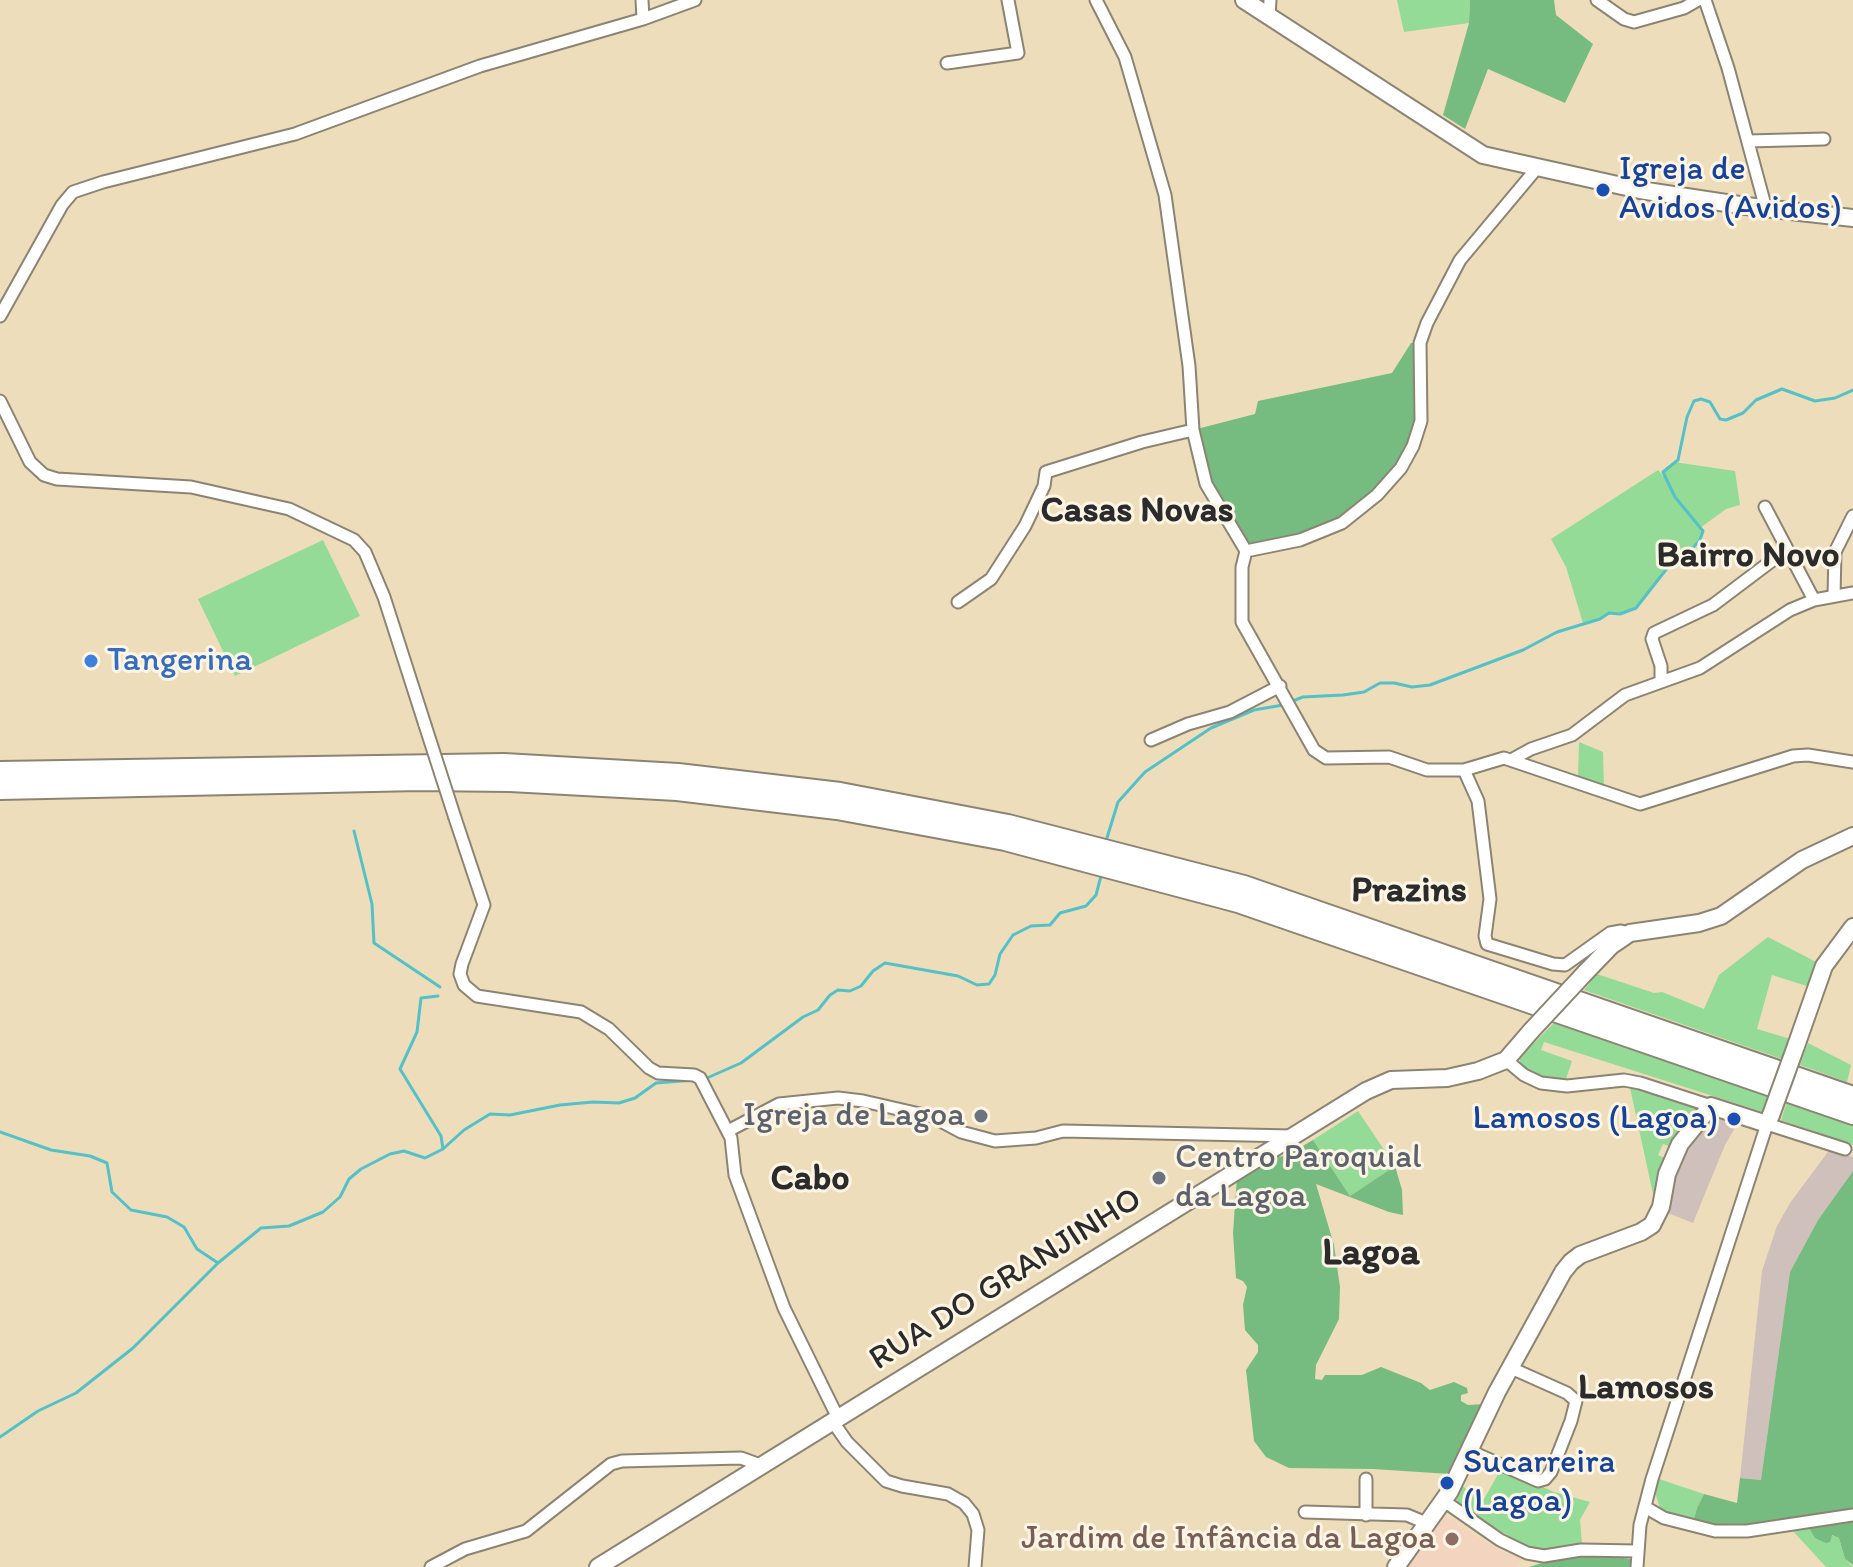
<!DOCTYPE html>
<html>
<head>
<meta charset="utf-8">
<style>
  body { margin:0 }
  canvas { display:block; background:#edb }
</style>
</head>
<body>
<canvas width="1853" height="1567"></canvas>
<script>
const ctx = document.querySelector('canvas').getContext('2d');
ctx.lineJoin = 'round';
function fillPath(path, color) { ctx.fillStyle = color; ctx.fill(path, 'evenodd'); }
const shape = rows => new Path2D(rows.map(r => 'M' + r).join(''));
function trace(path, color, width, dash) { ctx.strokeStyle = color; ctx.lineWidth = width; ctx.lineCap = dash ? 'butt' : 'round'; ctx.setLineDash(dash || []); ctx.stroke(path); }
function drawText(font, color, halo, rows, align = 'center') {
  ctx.font = font + ' Itim,sans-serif'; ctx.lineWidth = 6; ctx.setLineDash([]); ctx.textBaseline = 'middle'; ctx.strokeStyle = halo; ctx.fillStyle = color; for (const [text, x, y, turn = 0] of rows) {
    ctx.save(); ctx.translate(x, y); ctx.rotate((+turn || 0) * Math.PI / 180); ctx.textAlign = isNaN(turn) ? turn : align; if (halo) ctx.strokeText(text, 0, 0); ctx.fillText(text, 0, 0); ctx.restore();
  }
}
fillPath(shape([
  [1441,1515,1456,1521,1458,1525,1506,1554,1510,1553,1522,1560,1518,1567,1405,1567]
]), '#f3d4bf');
fillPath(shape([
  [1716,1113,1739,1121,1725,1145,1693,1223,1665,1212,1666,1203,1685,1144],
  [1830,1149,1853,1157,1853,1171,1818,1220,1790,1272,1761,1480,1740,1478,1762,1271,1777,1226,1790,1203]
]), '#cfc0bb');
fillPath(shape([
  [1397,0,1470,0,1469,23,1404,32],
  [1674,462,1735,471,1740,505,1726,509,1700,528,1703,531,1700,540,1691,550,1672,562,1636,608,1620,614,1609,613,1600,619,1583,623,1566,567,1551,539,1658,470,1663,476,1665,468],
  [323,540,360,616,235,676,198,599],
  [1579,742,1603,752,1604,788,1578,777],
  [1768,937,1820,964,1810,987,1772,975,1757,1029,1794,1040,1788,1061,1584,990,1597,974,1654,993,1662,992,1704,1009,1719,975],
  [1557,1020,1774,1095,1766,1113,1544,1042,1541,1050,1572,1061,1566,1079,1541,1077,1523,1066,1520,1063,1520,1057],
  [1808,1043,1851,1065,1847,1082,1800,1065],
  [1630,1088,1658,1094,1697,1107,1674,1148,1663,1144,1658,1155,1669,1160,1655,1203],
  [1788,1099,1853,1122,1853,1145,1781,1120],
  [1358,1111,1395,1166,1350,1196,1313,1140],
  [1501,1469,1554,1492,1590,1502,1580,1520,1582,1544,1546,1550,1529,1548,1460,1507,1456,1499,1460,1485,1484,1499],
  [1659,1479,1704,1494,1697,1508,1693,1522,1670,1517,1660,1509,1655,1492],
  [1808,1526,1839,1538,1845,1559,1853,1567,1826,1567,1792,1530]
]), '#93db96');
fillPath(shape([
  [1470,0,1554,0,1556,15,1593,44,1565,103,1488,69,1465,129,1443,115,1469,23],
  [1411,343,1420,343,1421,421,1401,468,1342,523,1246,551,1206,484,1193,430,1255,414,1258,401,1392,373],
  [1313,1140,1350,1196,1395,1166,1402,1190,1403,1215,1389,1212,1316,1184,1334,1245,1340,1287,1339,1319,1316,1365,1315,1379,1322,1380,1325,1375,1362,1375,1381,1367,1421,1383,1430,1390,1454,1382,1467,1388,1468,1393,1461,1395,1461,1401,1468,1405,1486,1404,1450,1474,1373,1469,1289,1468,1266,1457,1254,1441,1246,1370,1258,1352,1258,1345,1245,1330,1243,1305,1247,1287,1243,1281,1236,1278,1233,1233,1237,1177,1266,1158,1285,1156],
  [1853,1171,1853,1510,1733,1526,1693,1522,1697,1508,1704,1494,1737,1503,1740,1478,1761,1480,1790,1272,1818,1220],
  [1853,1522,1853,1565,1845,1559,1839,1538,1832,1535,1830,1542,1826,1543,1815,1538,1808,1526],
  [1596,1554,1630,1559,1633,1567,1529,1567,1551,1560]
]), '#76bb7f');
trace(shape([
  [1290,702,1303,697,1343,695,1364,692,1380,683,1394,683,1412,687,1430,685,1523,650,1557,632,1600,619,1609,613,1620,614,1636,608,1672,562,1691,550,1700,540,1703,531,1675,497,1663,472,1678,460,1687,417,1694,401,1701,399,1710,402,1720,419,1726,420,1743,413,1756,400,1782,389,1815,401,1835,398,1853,390],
  [354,831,372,904,374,943,440,987],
  [1106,841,1118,802,1145,772,1211,728,1254,710,1283,705],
  [438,996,421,998,417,1032,400,1069,441,1136,443,1149],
  [707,1078,741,1063,803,1017,818,1010,830,995,838,990,850,991,861,986,873,971,885,963,958,976,977,985,989,984,995,975,1000,954,1013,935,1031,926,1050,925,1060,913,1086,906,1096,895,1102,872],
  [0,1132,51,1150,90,1156,107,1163,112,1192,131,1210,167,1217,184,1227,197,1249,218,1263],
  [0,1437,38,1411,76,1393,133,1348,218,1263,261,1228,289,1226,323,1212,340,1197,349,1179,361,1169,390,1154,404,1151,425,1158,443,1149,464,1130,490,1114,510,1115,560,1105,593,1102,619,1103,635,1098,656,1083,695,1080]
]), '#53c1c7', 3);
const street = shape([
  [642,0,643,19],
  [1096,0,1125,57,1165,195,1189,366,1193,430],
  [1597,0,1624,19,1634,22,1684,8,1698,0],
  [1705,0,1728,68,1766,209],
  [1269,16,1270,0],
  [947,63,1018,53,1008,0],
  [1748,141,1824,139],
  [0,316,62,205,73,192,103,182,295,134,480,66,643,19,695,0],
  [0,401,30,462,44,475,57,479,191,487,289,509,354,540,365,552,384,597,425,725],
  [1765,507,1814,600],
  [1246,551,1242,567,1242,622,1314,750,1326,758,1389,757,1427,770,1464,770,1504,758,1640,804,1793,756,1808,755,1853,762],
  [1246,551,1300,540,1342,523,1377,495,1401,468,1413,446,1421,421,1420,343,1427,323,1460,260,1537,168],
  [1834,596,1835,552,1853,516],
  [958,602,991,579,1025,526,1044,486,1046,472,1142,442,1193,430,1206,484,1246,551],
  [1661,681,1661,666,1652,639,1654,633,1713,605,1786,550],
  [1151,740,1188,724,1230,712,1280,686],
  [1511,760,1531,749,1572,735,1625,695,1700,668,1790,610,1814,600,1853,593],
  [1464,770,1478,801,1490,899,1485,936,1487,944,1553,964,1565,965,1610,933,1621,931,1630,933],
  [455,818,484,905,462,964,460,974,464,985,477,996,581,1012,609,1029,649,1068,658,1073,694,1075,700,1078,731,1138,735,1175,784,1308,838,1418],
  [1506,1060,1524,1075,1541,1083,1567,1086,1624,1080,1640,1083,1711,1106],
  [728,1131,779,1104,838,1098,863,1101,933,1117,961,1132,995,1141,1036,1138,1063,1131,1292,1136],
  [833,1422,847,1442,886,1481,902,1486,948,1494,964,1503,973,1514,978,1530,975,1567],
  [1470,1451,1538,1481,1545,1479,1551,1472,1571,1421,1576,1401,1567,1393,1511,1368],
  [1444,1501,1500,1540,1527,1553,1544,1556,1581,1550,1637,1551],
  [1645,1507,1664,1518,1715,1531,1747,1531,1853,1515],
  [1305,1512,1407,1515,1426,1523],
  [1366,1515,1366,1479],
  [431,1567,465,1549,526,1531,611,1464,622,1461,741,1458,763,1466],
  [1637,1567,1640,1525,1652,1479,1767,1124,1845,1149]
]);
const secondary = shape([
  [1244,0,1483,155,1640,190,1746,206,1853,218],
  [1585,973,1611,946,1630,933,1699,923,1721,916,1802,860,1853,836],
  [1796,1046,1824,966,1853,927],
  [598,1567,1366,1091,1391,1080,1447,1078,1478,1071,1506,1060,1531,1031],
  [1396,1567,1450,1491,1497,1392,1563,1272,1571,1262,1580,1255,1641,1232,1652,1225,1661,1207,1667,1174,1680,1144,1711,1106,1767,1124,1771,1115]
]);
const highway = shape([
  [0,772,504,764,678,774,840,793,1008,825,1244,886,1853,1097],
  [0,789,419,780,510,781,677,790,837,809,1005,840,1238,902,1853,1114]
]);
trace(street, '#8c8473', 15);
trace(secondary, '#8c8473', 20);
trace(highway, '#8c8473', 24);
trace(street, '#fff', 11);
trace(secondary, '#fff', 16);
trace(highway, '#fff', 20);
const streetBridge = shape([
  [425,725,455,818]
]);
const secondaryBridge = shape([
  [1531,1031,1585,973],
  [1771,1115,1796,1046]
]);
trace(streetBridge, '#8c8473', 15, []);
trace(secondaryBridge, '#8c8473', 20, []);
trace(streetBridge, '#fff', 11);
trace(secondaryBridge, '#fff', 16);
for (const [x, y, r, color] of [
  [1603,190,8,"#1a4fb4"],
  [91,661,8,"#3f7fe0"],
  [981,1116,8,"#6b7280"],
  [1734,1119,8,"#1a4fb4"],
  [1159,1178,8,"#6b7280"],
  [1447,1483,8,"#1a4fb4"],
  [1452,1539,8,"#8d6e63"]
]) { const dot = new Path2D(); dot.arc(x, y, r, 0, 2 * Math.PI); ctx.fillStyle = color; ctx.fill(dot); trace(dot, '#fcf5e5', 3); }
drawText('34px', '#164399', '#fcf5e5', [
  ["Igreja de",1619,170],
  ["Avidos (Avidos)",1619,209],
  ["Lamosos (Lagoa)",1718,1119,"right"],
  ["Sucarreira",1463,1463],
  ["(Lagoa)",1463,1502]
], 'left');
drawText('34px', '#366cbe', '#fcf5e5', [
  ["Tangerina",107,661]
], 'left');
drawText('34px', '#5b616d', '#fcf5e5', [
  ["Igreja de Lagoa",965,1116],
  ["Centro Paroquial",1175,1158,"left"],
  ["da Lagoa",1175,1197,"left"]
], 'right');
drawText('34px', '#2b2b2b', '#fcf5e5', [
  ["RUA DO GRANJINHO",1006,1280,-32]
]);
drawText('34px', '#785e54', '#fcf5e5', [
  ["Jardim de Infância da Lagoa",1436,1539]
], 'right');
drawText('bold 36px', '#2b2b2b', '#fcf5e5', [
  ["Casas Novas",1137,512],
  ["Bairro Novo",1748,557],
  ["Prazins",1409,892],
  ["Cabo",810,1180],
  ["Lamosos",1646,1389]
]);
drawText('bold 38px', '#2b2b2b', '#fcf5e5', [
  ["Lagoa",1371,1254]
]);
</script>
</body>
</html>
